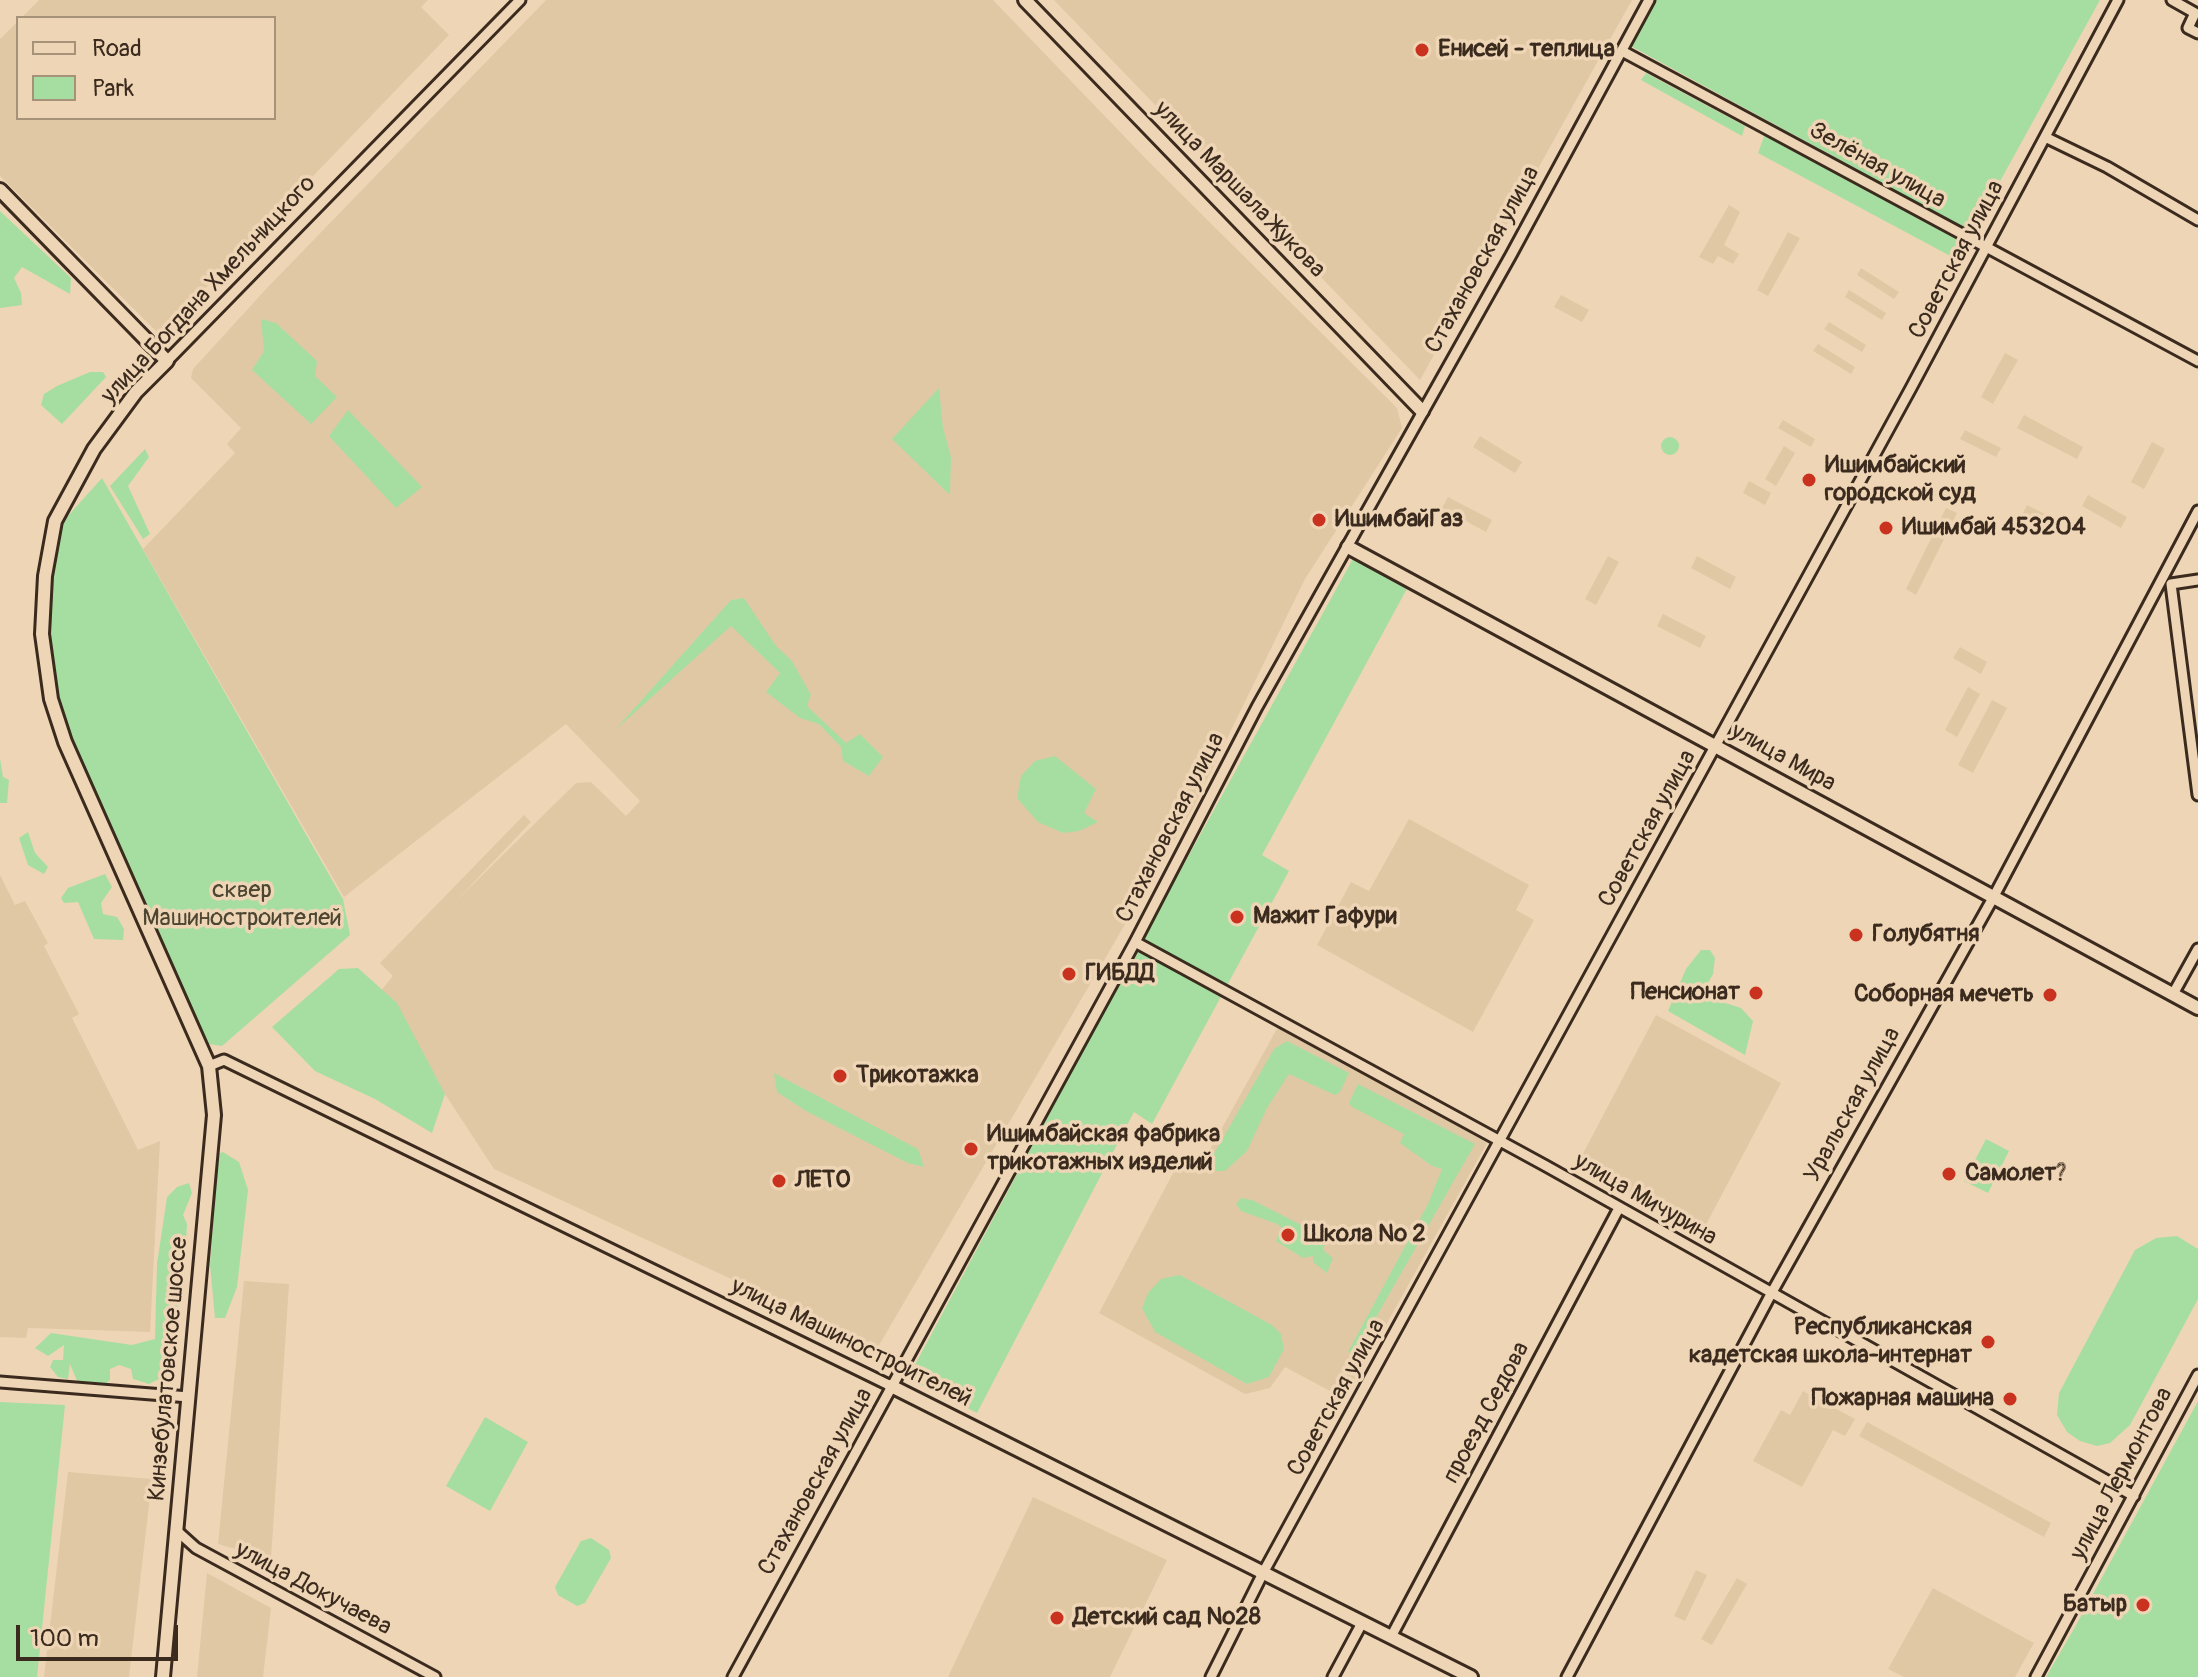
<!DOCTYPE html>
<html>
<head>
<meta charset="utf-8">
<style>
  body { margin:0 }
  #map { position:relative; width:2198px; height:1677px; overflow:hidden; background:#eed5b5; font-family:Pangolin,sans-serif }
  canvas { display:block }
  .legend { position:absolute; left:16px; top:16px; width:260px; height:104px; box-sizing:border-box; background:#eed5b5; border:2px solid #a69179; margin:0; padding:10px 14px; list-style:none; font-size:24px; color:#3b2a1e }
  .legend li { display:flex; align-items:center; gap:16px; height:40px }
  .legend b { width:40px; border:2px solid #a69179 }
  .scale { position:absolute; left:16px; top:1625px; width:162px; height:36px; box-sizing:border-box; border:4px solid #3b2a1e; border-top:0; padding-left:10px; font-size:24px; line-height:28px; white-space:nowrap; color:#3b2a1e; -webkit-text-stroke:6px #eed5b5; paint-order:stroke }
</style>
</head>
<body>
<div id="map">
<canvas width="2198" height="1677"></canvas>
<ul class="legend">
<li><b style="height:10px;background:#eed5b5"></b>Road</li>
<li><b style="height:22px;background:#a6dea2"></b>Park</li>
</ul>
<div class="scale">100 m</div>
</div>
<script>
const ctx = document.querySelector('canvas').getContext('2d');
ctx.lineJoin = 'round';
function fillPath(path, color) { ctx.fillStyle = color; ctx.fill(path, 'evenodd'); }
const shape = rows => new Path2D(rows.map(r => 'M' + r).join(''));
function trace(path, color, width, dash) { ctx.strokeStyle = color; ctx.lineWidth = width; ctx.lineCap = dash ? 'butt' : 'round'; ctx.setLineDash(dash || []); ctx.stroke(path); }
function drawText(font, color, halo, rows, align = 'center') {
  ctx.font = font + ' Pangolin,sans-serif'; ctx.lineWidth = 7; ctx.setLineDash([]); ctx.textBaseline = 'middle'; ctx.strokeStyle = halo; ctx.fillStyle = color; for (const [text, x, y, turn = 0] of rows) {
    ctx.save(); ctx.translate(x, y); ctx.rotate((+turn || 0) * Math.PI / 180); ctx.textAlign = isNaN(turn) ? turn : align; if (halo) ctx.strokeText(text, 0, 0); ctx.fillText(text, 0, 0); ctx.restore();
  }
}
fillPath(shape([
  [39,0,428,0,421,7,449,35,160,335,0,176,0,39,18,21,18,118,274,118,274,18,21,18],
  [546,0,993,0,1150,163,1397,408,1402,428,1305,579,1193,808,878,1347,494,1169,379,993,393,976,380,963,524,815,531,822,455,902,576,783,591,782,626,816,640,801,566,724,344,897,143,549,235,453,227,444,241,428,191,378,193,369,267,288],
  [1054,0,1632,0,1420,380],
  [1729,205,1740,212,1724,245,1739,254,1733,264,1718,256,1713,264,1699,257],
  [1788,232,1800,238,1768,296,1757,290],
  [1861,268,1899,292,1894,299,1857,275],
  [1849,290,1886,313,1882,320,1845,297],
  [1561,295,1589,310,1582,322,1554,307],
  [1829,322,1866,345,1862,352,1824,329],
  [1818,344,1855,367,1851,374,1813,351],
  [2005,353,2018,360,1993,404,1981,397],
  [2024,415,2083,447,2077,459,2017,428],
  [1783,420,1815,439,1811,447,1778,428],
  [1965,430,2001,448,1996,457,1960,439],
  [1480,436,1522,462,1515,473,1473,447],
  [2152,442,2165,449,2144,489,2131,482],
  [1784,446,1795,453,1776,486,1765,479],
  [1749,481,1771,493,1765,505,1743,493],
  [2088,495,2127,517,2121,528,2082,506],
  [1448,497,1492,520,1486,532,1442,508],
  [2027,505,2057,520,2050,534,2020,519],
  [1946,508,1957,513,1916,595,1906,589],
  [1608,556,1619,562,1596,605,1585,599],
  [1697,556,1736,577,1730,589,1691,568],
  [1663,614,1706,636,1700,648,1657,626],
  [1960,647,1987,662,1981,674,1953,658],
  [1968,687,1980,694,1957,737,1945,730],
  [1992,700,2007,708,1973,773,1958,765],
  [1409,819,1529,885,1516,910,1534,920,1473,1032,1317,945,1351,882,1369,891],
  [0,875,15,905,25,901,48,943,44,946,79,1014,72,1018,138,1150,160,1141,150,1332,28,1328,26,1338,0,1337],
  [1656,1015,1781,1083,1701,1234,1578,1163],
  [1279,1025,1487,1143,1345,1399,1285,1367,1270,1388,1245,1394,1099,1313,1182,1156,1207,1155],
  [244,1281,289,1284,271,1559,218,1544],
  [1803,1391,1855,1419,1845,1436,1833,1430,1802,1487,1753,1461,1781,1410,1790,1415],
  [1867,1422,2051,1523,2044,1537,1859,1436],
  [68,1472,152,1479,129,1677,44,1677],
  [1033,1497,1167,1560,1110,1677,948,1677],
  [1696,1570,1707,1575,1685,1621,1674,1616],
  [207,1573,271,1608,263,1677,197,1677],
  [1737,1578,1747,1584,1712,1645,1701,1639],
  [1933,1588,2034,1643,2015,1677,1904,1677,1888,1669]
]), '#e1c8a4');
fillPath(shape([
  [1654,0,2100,0,1972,232,1629,45],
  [1646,73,1745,126,1742,136,1641,80],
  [1765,134,1966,244,1956,259,1758,153],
  [0,211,71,278,70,294,22,267,14,278,21,293,22,305,0,308],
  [261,319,276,323,317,361,315,376,337,397,311,424,252,370,264,351],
  [90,372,103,372,106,377,62,424,41,405,44,394,57,386],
  [939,388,943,428,951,457,950,495,892,439],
  [348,410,422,487,396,508,329,436],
  '1661 446a9 9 0 1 1 18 0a9 9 0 1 1-18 0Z',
  [145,449,149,457,128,486,150,534,143,539,110,486],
  [102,478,343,899,350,935,222,1046,209,1044,171,969,69,736,50,659,47,609,59,526],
  [1354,557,1409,585,1262,855,1289,871,1152,1124,1134,1112,977,1413,908,1378,1148,929],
  [744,598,776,646,792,661,811,695,807,706,846,743,860,734,883,757,869,776,843,761,841,747,819,724,800,718,766,692,780,673,731,626,615,730,731,600],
  [1055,756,1096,789,1084,813,1098,822,1079,831,1063,833,1038,822,1017,798,1021,776,1035,761],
  [0,758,3,777,9,780,7,803,0,803],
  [28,832,35,853,48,867,44,874,28,865,19,838],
  [105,874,112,887,101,903,103,914,117,917,124,929,123,940,94,939,78,902,64,903,61,898,68,888],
  [1701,950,1710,950,1715,958,1713,974,1704,990,1719,1001,1741,1008,1753,1021,1745,1055,1668,1011,1686,969],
  [358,968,397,1003,445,1094,432,1133,375,1099,315,1071,272,1027,339,969],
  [1287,1041,1349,1073,1340,1092,1335,1095,1289,1074,1267,1108,1247,1151,1225,1171,1215,1171,1210,1166,1211,1159,1274,1049],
  [774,1073,918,1149,924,1167,908,1163,806,1111,777,1092],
  [1358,1084,1475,1144,1355,1354,1348,1352,1428,1204,1442,1169,1432,1166,1400,1143,1404,1134,1352,1107,1349,1103],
  [1986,1139,2009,1151,1988,1193,1964,1181],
  [223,1152,239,1162,248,1190,237,1287,225,1318,215,1318,210,1265,218,1154],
  [189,1183,192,1193,183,1215,187,1224,184,1285,176,1293,178,1307,169,1316,159,1379,149,1384,133,1379,131,1369,119,1365,110,1369,110,1380,104,1385,78,1383,70,1364,68,1379,58,1377,50,1367,53,1360,63,1360,64,1345,48,1356,35,1348,51,1333,132,1345,155,1339,157,1264,167,1197,177,1187],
  [1241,1198,1252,1200,1327,1238,1323,1250,1333,1258,1327,1273,1313,1262,1313,1256,1303,1258,1276,1241,1282,1228,1277,1224,1241,1211,1236,1204],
  [2177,1236,2198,1249,2198,1299,2130,1425,2110,1443,2097,1446,2080,1441,2067,1432,2057,1415,2059,1393,2135,1250,2156,1238],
  [1180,1275,1272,1325,1281,1334,1284,1349,1269,1377,1247,1384,1155,1332,1142,1308,1148,1293,1161,1279],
  [2198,1401,2198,1677,2046,1677,2075,1627],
  [0,1402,65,1405,37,1677,0,1677],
  [485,1417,528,1442,490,1511,446,1486],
  [591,1538,609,1550,611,1558,585,1603,577,1606,558,1595,555,1587,581,1541]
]), '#a6dea2');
const street = shape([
  [2172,0,2195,13,2188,28,2198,33],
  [1622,51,2198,361],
  [2045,137,2107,167,2198,220],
  [167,361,520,0],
  [2198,580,2171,584,2198,795],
  [1135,942,1546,1166,2134,1496],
  [2173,994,2198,949],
  [209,1066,224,1060,891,1386],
  [0,1382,189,1397],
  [176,1530,196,1548,435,1677],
  [1391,1637,1619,1208],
  [733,1677,1135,942,1257,707,1511,255,1649,0],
  [1211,1677,1263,1573,1911,388,2118,0],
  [1333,1677,1362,1623],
  [1567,1677,1771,1294,1993,898,2198,511],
  [2036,1677,2198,1375]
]);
const secondary = shape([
  [1025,0,1422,411],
  [0,190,167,361,136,392,94,449,55,521,45,576,42,634,51,699,65,742,209,1066,214,1115,163,1677],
  [1348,547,2198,1008],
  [891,1386,1471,1677]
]);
trace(street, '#3b2a1e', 15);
trace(secondary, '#3b2a1e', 18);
trace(street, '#eed5b5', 9);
trace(secondary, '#eed5b5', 12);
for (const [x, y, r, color] of [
  [1422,50,8,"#c8321e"],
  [1809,480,8,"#c8321e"],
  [1319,520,8,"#c8321e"],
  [1886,528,8,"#c8321e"],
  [1237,917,8,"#c8321e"],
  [1856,935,8,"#c8321e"],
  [1069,974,8,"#c8321e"],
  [1756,993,8,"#c8321e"],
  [2050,995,8,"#c8321e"],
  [840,1076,8,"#c8321e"],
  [971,1149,8,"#c8321e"],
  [1949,1174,8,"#c8321e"],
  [779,1181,8,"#c8321e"],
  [1288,1235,8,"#c8321e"],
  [1988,1342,8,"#c8321e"],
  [2010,1399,8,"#c8321e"],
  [2143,1605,8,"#c8321e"],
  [1057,1618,8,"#c8321e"]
]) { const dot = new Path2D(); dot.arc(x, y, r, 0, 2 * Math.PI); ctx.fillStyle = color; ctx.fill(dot); trace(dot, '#eed5b5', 3); }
drawText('bold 24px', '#3b2a1e', '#eed5b5', [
  ["Енисей - теплица",1438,50],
  ["Ишимбайский",1825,466],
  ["городской суд",1825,494],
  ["ИшимбайГаз",1335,520],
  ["Ишимбай 453204",1902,528],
  ["Мажит Гафури",1253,917],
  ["Голубятня",1872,935],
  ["ГИБДД",1085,974],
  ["Пенсионат",1740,993,"right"],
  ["Соборная мечеть",2034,995,"right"],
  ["Трикотажка",856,1076],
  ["Ишимбайская фабрика",987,1135],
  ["трикотажных изделий",987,1163],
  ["Самолет?",1965,1174],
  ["ЛЕТО",795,1181],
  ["Школа № 2",1304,1235],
  ["Республиканская",1972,1328,"right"],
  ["кадетская школа-интернат",1972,1356,"right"],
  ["Пожарная машина",1994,1399,"right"],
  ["Батыр",2127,1605,"right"],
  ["Детский сад №28",1073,1618]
], 'left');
drawText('24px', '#3b2a1e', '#eed5b5', [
  ["Зелёная улица",1877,166,29],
  ["улица Маршала Жукова",1239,190,46],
  ["Стахановская улица",1483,260,-61],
  ["Советская улица",1957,260,-62],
  ["улица Богдана Хмельницкого",209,290,-47],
  ["улица Мира",1783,758,29],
  ["Стахановская улица",1171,828,-63],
  ["Советская улица",1648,829,-61],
  ["Уральская улица",1853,1105,-61],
  ["улица Мичурина",1645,1200,30],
  ["улица Машиностроителей",851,1343,26],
  ["Кинзебулатовское шоссе",169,1369,-85],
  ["Советская улица",1337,1398,-61],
  ["проезд Седова",1487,1413,-62],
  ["улица Лермонтова",2122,1474,-62],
  ["Стахановская улица",816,1482,-61],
  ["улица Докучаева",313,1589,28]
]);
drawText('24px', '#4b4532', '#eed5b5', [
  ["сквер",242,891],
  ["Машиностроителей",242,919]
]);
</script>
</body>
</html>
